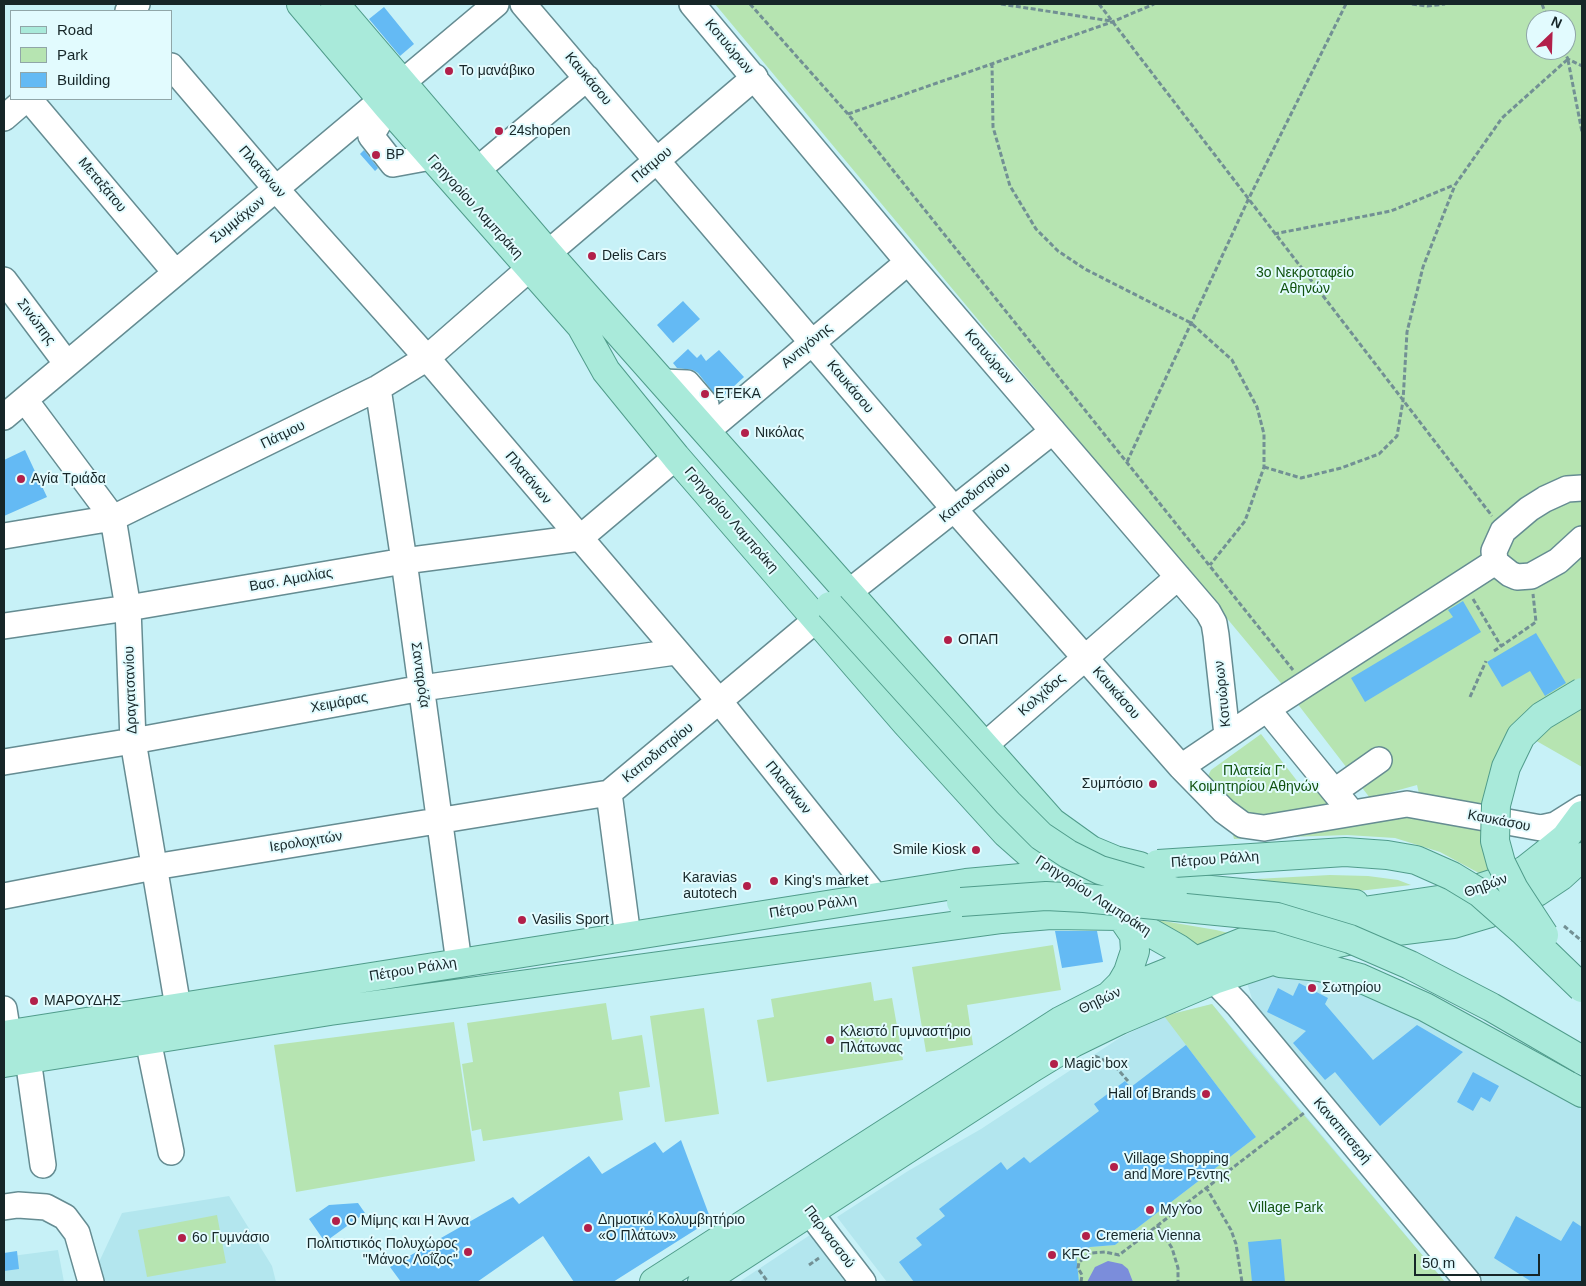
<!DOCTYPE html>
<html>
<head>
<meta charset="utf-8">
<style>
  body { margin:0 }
  #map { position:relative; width:1586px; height:1286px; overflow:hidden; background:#c7f1f7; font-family:Helvetica,sans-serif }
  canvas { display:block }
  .frame { position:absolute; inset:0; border:5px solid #162628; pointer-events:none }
  .legend { position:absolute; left:10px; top:10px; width:162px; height:90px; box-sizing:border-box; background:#e2fbfe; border:1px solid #90a6a8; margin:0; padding:6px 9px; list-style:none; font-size:15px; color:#162628 }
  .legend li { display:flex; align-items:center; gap:10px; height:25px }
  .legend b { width:25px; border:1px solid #90a6a8 }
  .north { position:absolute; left:1526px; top:10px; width:50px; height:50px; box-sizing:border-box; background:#e2fbfe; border:1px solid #90a6a8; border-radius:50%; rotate:24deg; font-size:14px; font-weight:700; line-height:20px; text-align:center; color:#162628 }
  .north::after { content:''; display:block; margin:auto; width:18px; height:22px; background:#b2204a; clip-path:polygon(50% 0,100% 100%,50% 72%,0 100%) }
  .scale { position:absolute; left:1414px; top:1254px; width:126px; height:22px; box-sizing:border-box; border:2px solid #162628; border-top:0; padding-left:6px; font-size:15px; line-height:18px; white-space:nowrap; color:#162628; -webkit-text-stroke:4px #e2fbfe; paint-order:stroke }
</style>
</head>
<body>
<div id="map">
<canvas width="1586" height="1286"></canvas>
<div class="frame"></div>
<ul class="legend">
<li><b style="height:6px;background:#a9eada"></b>Road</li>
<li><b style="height:14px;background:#b6e4b1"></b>Park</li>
<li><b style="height:14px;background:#64baf4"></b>Building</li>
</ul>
<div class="north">N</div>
<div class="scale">50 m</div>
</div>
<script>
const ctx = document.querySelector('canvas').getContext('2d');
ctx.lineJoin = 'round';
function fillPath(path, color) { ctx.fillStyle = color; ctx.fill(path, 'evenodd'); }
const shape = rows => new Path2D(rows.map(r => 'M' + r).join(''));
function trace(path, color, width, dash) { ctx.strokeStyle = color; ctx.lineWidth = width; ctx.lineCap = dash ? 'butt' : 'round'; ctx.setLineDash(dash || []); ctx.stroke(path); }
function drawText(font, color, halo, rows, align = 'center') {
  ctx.font = font + ' Helvetica,sans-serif'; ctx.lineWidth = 4; ctx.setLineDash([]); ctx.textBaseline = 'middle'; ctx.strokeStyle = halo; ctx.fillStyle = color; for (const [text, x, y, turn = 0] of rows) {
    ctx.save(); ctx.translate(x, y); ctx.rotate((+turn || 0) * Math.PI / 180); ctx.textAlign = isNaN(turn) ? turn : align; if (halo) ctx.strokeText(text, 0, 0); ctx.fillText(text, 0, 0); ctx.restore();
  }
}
fillPath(shape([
  [1281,972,1356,984,1582,1102,1582,1282,1484,1282,1254,1005,1247,983],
  [1212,1004,1445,1282,887,1282,837,1217,908,1171,981,1129,1121,1037,1164,1016],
  [229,1196,272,1266,276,1282,103,1282,99,1262,122,1213],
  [810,1235,845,1282,739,1282],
  [58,1250,64,1282,4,1282,4,1257]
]), '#b3e6ee');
fillPath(shape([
  [715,4,1582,4,1582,684,1551,701,1486,810,1420,798,1417,785,1370,798,1290,694],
  [1536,20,1566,20,1566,50,1536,50],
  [1582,706,1582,767,1533,739,1545,729],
  [1261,734,1301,786,1309,779,1331,806,1257,818,1240,812,1207,778,1211,770],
  [1379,813,1486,824,1495,873,1488,878,1440,852,1395,838,1347,835,1234,839,1233,835,1307,830],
  [1330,875,1368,876,1398,880,1411,885,1341,893,1255,882,1256,879],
  [1146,918,1216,930,1233,934,1195,952],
  [1053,945,1061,990,967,1005,973,1045,926,1052,912,967],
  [871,982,874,1001,892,998,903,1060,767,1082,757,1020,774,1017,771,999],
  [606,1003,612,1040,642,1035,650,1087,619,1092,623,1120,483,1141,481,1129,472,1131,462,1064,473,1062,467,1023],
  [1212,1004,1253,1055,1445,1282,1079,1282,1077,1264,1072,1256,1090,1247,1115,1245,1256,1137,1164,1016],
  [704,1008,719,1114,665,1122,650,1016],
  [454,1022,475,1161,296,1192,274,1045],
  [217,1215,226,1263,147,1277,138,1230]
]), '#b6e4b1');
fillPath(shape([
  [1108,1261,1122,1264,1128,1269,1133,1282,1087,1282,1095,1267]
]), '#7b8ddb');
fillPath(shape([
  [384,7,414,44,400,56,369,19],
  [364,150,378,168,375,171,360,154],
  [683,301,700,319,673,343,657,325],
  [688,349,697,358,701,354,706,361,719,350,744,377,719,400,698,373,693,370,677,368,673,363],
  [25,450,47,497,4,516,4,460],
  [1463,601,1481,632,1365,702,1351,678,1453,617,1448,610],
  [1536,633,1566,683,1545,696,1530,671,1502,687,1487,662],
  [1055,931,1097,931,1103,962,1062,968],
  [1299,983,1328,998,1325,1004,1373,1060,1417,1025,1463,1052,1380,1126,1335,1072,1325,1080,1293,1043,1306,1031,1267,1012,1278,988,1293,996],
  [1186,1045,1256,1137,1115,1245,1090,1247,1076,1254,1079,1282,914,1282,899,1262,922,1245,916,1238,945,1216,939,1209,1001,1162,1007,1170,1024,1157,1030,1163,1099,1111,1094,1104,1125,1081,1131,1087],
  [1473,1072,1499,1086,1490,1102,1481,1097,1473,1111,1457,1102],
  [681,1140,711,1220,613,1282,574,1282,543,1236,477,1282,401,1282,390,1267,513,1197,519,1204,589,1156,602,1174,655,1142,663,1153],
  [358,1203,365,1213,325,1242,309,1219,329,1205],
  [1516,1216,1561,1241,1573,1221,1582,1227,1582,1282,1532,1282,1494,1258],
  [1281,1239,1285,1282,1252,1282,1248,1242],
  [17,1251,19,1269,4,1271,4,1253]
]), '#64baf4');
const minor = shape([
  [523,4,955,510,1181,767,1224,811,1243,825,1264,828,1407,804,1541,828,1555,825,1582,808],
  [692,4,908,262,1208,612,1214,623,1216,635,1227,735],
  [128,11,137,4],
  [171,66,276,189,427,358,720,702,876,897],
  [29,99,175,272],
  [388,107,371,136,393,164,431,157],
  [4,118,26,99],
  [477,170,587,78],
  [548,253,755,77],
  [4,280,67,364],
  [663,382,687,383,706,405,701,424],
  [378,388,404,561,459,963],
  [25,400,113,518,128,608,133,741,178,1007],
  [4,417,496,4],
  [707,431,908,262],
  [1582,488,1567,489,1545,499,1529,509,1503,531,1494,551,1495,562,1510,574,1517,577,1531,576,1558,561,1582,539],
  [4,536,113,518,378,388,427,358,530,268],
  [849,592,1053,431],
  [4,626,128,608,404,561,580,538,676,457],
  [1267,709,1495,562],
  [969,759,1178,577],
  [4,762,133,741,422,688,675,652],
  [1181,767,1267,709,1352,813],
  [1335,791,1379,760],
  [609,793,817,619],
  [609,793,628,937],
  [4,896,154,867,609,793],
  [1214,980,1238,1005,1468,1282],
  [4,1009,8,1034],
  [148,1040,171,1152],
  [28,1059,43,1165],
  [798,1197,863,1282],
  [4,1207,18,1205,46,1207,65,1217,77,1233,91,1282]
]);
const major = shape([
  [301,4,388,107,581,326,606,371,676,457,906,723,1006,833,1041,864,1121,916,1179,949,1194,960,1214,980],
  [335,4,548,253,1052,822,1091,850,1115,860,1140,866],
  [1149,884,1355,904],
  [1280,963,1320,967,1360,978,1425,1007,1582,1093],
  [1110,995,1121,984,1128,972,1135,951,1134,935,1121,916],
  [4,1035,966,883,1065,874],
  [4,1063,330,1011,1002,919,1051,915,1120,916],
  [654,1282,1060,1021,1109,996,1253,938,1350,913,1445,899,1504,880,1525,870,1544,855,1565,838,1582,815],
  [702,1282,1032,1068,1073,1043,1120,1020,1214,980,1305,950,1389,932,1453,924,1490,913,1537,892,1561,876,1582,857]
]);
trace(minor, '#658c92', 28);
trace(major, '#509c8b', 30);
trace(shape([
  [750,4,848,114,1293,670],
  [1001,4,1111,21],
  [1099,4,1492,516],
  [1412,4,1427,6,1445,4],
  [1542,4,1548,20],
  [1563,50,1568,59,1582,66],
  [1568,60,1582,132],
  [992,63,993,127,1010,186,1036,229,1058,251,1085,269,1191,323,1232,360,1257,407,1264,434,1264,467,1245,521,1210,565],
  [848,114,1112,22,1154,4],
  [1274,234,1391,211,1454,185],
  [1127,462,1248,200,1346,4],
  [1264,467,1301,478,1341,468,1379,454,1397,436,1403,401,1407,332,1423,267,1455,185,1502,118,1568,59],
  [1473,599,1501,646],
  [1494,651,1536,622,1533,594],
  [1470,697,1486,661],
  [1564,926,1582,941],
  [1095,1056,1114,1065,1128,1081],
  [1206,1187,1231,1230,1236,1244,1242,1282],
  [1157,1225,1172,1248,1178,1268,1178,1282],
  [809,1265,819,1258],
  [759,1270,768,1282],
  [1081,1282,1082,1275,1078,1268,1079,1262,1091,1253,1105,1252,1119,1255,1304,1113]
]), '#729094', 3, [5, 2.5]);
trace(minor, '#fff', 25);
trace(major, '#a9eada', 28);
const majorBridge = shape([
  [830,606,1008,803,1041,836,1068,854,1100,870,1173,891],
  [1158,864,1345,852,1387,855,1416,860,1452,876,1480,893,1523,931,1582,988],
  [961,902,1046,896,1084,898,1277,917,1350,939,1410,965,1491,1007,1582,1060],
  [1544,935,1514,889,1501,863,1495,841,1496,805,1506,767,1521,736,1542,716,1582,692]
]);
trace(majorBridge, '#509c8b', 30, []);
trace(majorBridge, '#a9eada', 28);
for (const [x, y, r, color] of [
  [449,71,5,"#b2204a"],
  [499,131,5,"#b2204a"],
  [376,155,5,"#b2204a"],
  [592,256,5,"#b2204a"],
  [705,394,5,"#b2204a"],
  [745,433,5,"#b2204a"],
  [21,479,5,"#b2204a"],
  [948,640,5,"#b2204a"],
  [1153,784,5,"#b2204a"],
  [976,850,5,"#b2204a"],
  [774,881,5,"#b2204a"],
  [747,886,5,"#b2204a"],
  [522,920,5,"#b2204a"],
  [1312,988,5,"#b2204a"],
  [34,1001,5,"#b2204a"],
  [830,1040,5,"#b2204a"],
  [1054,1064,5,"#b2204a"],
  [1206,1094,5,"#b2204a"],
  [1114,1167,5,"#b2204a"],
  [1150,1210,5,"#b2204a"],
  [336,1221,5,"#b2204a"],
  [588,1228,5,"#b2204a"],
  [1086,1236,5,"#b2204a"],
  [182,1238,5,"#b2204a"],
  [468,1252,5,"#b2204a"],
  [1052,1255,5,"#b2204a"]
]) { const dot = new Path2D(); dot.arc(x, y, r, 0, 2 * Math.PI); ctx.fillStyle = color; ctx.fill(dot); trace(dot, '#e2fbfe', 2); }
drawText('14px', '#162628', '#e2fbfe', [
  ["Κοτυώρων",729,47,50],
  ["Καυκάσου",588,79,50],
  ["Πάτμου",652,165,-40],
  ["Πλατάνων",262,172,49],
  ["Μεταξάτου",102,185,50],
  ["Γρηγορίου Λαμπράκη",475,207,48],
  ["Συμμάχων",238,220,-39],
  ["Σινώπης",36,322,53],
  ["Αντιγόνης",807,346,-40],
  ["Κοτυώρων",989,357,49],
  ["Καυκάσου",850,387,50],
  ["Πάτμου",283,435,-26],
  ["Πλατάνων",528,478,50],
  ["Καποδιστρίου",975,493,-39],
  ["Γρηγορίου Λαμπράκη",731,520,49],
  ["Βασ. Αμαλίας",291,580,-10],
  ["Σανταρόζα",420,675,82],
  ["Δραγατσανίου",131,690,-92],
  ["Καυκάσου",1116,693,49],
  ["Κοτυώρων",1223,694,-96],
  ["Κολχίδος",1042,695,-41],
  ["Χειμάρας",339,703,-11],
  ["Καποδιστρίου",658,753,-39],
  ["Πλατάνων",788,788,51],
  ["Καυκάσου",1499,821,11],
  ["Ιερολοχιτών",306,842,-9],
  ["Πέτρου Ράλλη",1215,860,-4],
  ["Θηβών",1486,886,-20],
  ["Γρηγορίου Λαμπράκη",1093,896,33],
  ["Πέτρου Ράλλη",813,907,-9],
  ["Πέτρου Ράλλη",413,970,-9],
  ["Θηβών",1100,1001,-25],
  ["Καναπιτσερή",1342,1131,50],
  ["Παρνασσού",829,1237,53]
]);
drawText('14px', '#162628', '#e2fbfe', [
  ["Το μανάβικο",459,71],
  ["24shopen",509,131],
  ["BP",386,155],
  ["Delis Cars",602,256],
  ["ΕΤΕΚΑ",715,394],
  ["Νικόλας",755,433],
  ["Αγία Τριάδα",31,479],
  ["ΟΠΑΠ",958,640],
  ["Συμπόσιο",1143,784,"right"],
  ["Smile Kiosk",966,850,"right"],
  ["Karavias",737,878,"right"],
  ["autotech",737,894,"right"],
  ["King's market",784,881],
  ["Vasilis Sport",532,920],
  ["Σωτηρίου",1322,988],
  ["ΜΑΡΟΥΔΗΣ",44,1001],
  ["Κλειστό Γυμναστήριο",840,1032],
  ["Πλάτωνας",840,1048],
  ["Magic box",1064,1064],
  ["Hall of Brands",1196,1094,"right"],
  ["Village Shopping",1124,1159],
  ["and More Ρεντης",1124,1175],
  ["MyYoo",1160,1210],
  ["Δημοτικό Κολυμβητήριο",598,1220],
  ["«Ο Πλάτων»",598,1236],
  ["Ο Μίμης και Η Άννα",346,1221],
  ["Cremeria Vienna",1096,1236],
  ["6ο Γυμνάσιο",192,1238],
  ["Πολιτιστικός Πολυχώρος",458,1244,"right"],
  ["\"Μάνος Λοΐζος\"",458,1260,"right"],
  ["KFC",1062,1255]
], 'left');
drawText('14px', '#11530f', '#e2fbfe', [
  ["3ο Νεκροταφείο",1305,273],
  ["Αθηνών",1305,289],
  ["Πλατεία Γ'",1254,771],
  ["Κοιμητηρίου Αθηνών",1254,787],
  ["Village Park",1286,1208]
]);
</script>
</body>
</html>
